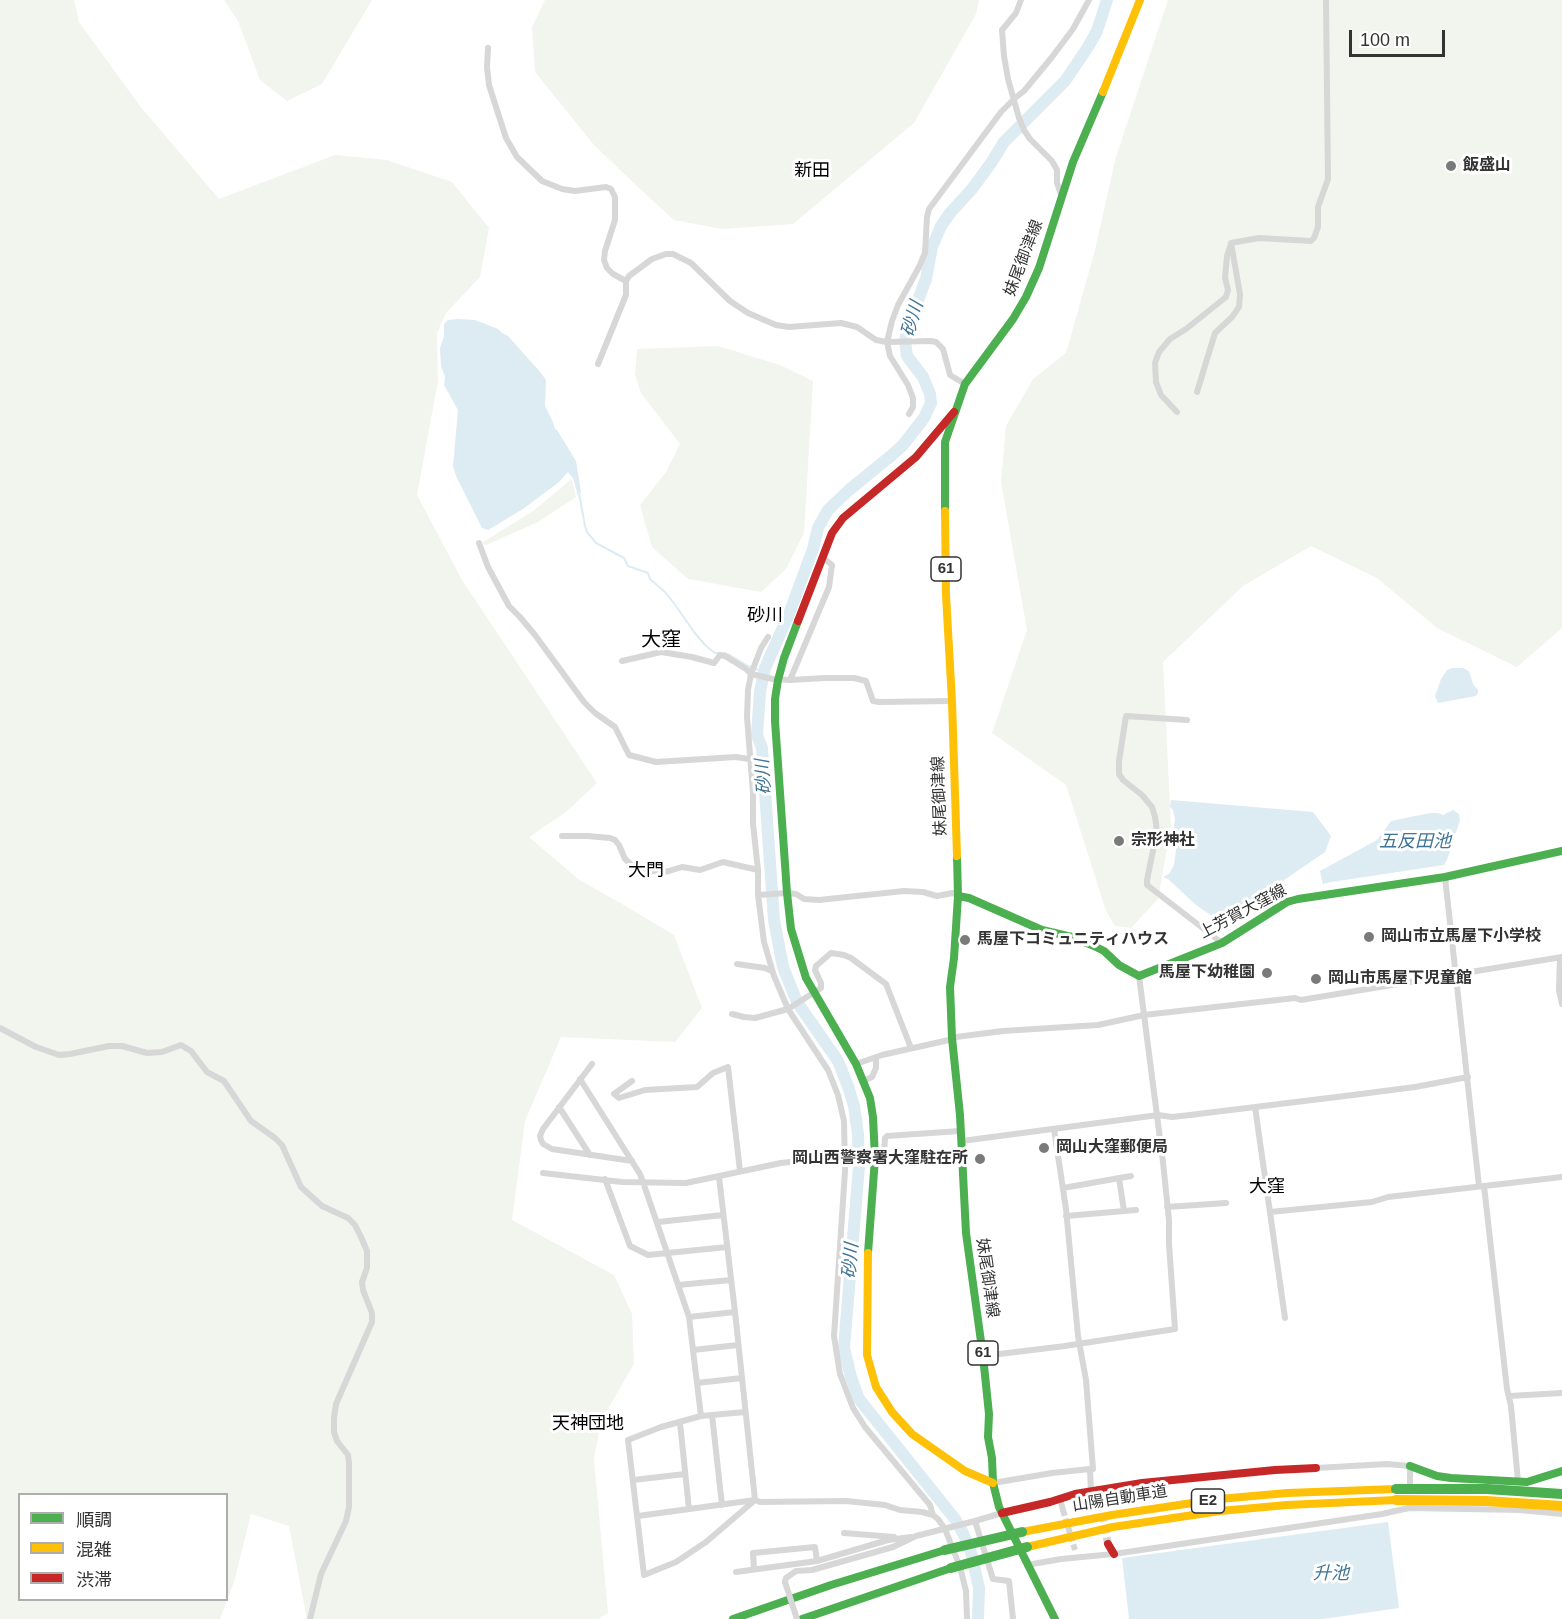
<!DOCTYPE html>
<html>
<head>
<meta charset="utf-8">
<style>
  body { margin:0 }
  #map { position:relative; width:1562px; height:1619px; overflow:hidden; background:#fff; font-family:Arial,"Noto Sans JP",sans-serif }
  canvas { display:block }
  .legend { position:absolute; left:18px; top:1493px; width:210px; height:108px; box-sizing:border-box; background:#fff; border:2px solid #adadad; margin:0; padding:8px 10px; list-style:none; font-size:18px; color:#333 }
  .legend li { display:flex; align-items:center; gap:12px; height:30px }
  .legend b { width:30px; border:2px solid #adadad }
  .scale { position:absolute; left:1349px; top:30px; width:96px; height:27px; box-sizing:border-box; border:3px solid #333; border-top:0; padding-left:8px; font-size:18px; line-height:21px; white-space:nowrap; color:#333; -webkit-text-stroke:4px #fff; paint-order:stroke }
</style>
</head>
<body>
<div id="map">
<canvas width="1562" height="1619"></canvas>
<ul class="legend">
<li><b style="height:8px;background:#4caf50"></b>順調</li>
<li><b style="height:8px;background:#ffc107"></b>混雑</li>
<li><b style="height:8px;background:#c62828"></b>渋滞</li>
</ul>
<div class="scale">100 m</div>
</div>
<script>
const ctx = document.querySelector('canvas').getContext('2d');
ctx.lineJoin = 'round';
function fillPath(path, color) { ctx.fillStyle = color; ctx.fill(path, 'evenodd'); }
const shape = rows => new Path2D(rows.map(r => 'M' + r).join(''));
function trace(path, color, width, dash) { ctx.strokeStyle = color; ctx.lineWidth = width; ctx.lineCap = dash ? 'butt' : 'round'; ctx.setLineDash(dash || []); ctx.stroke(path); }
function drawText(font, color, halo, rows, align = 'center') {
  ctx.font = font + ' Arial,"Noto Sans JP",sans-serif'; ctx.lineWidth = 6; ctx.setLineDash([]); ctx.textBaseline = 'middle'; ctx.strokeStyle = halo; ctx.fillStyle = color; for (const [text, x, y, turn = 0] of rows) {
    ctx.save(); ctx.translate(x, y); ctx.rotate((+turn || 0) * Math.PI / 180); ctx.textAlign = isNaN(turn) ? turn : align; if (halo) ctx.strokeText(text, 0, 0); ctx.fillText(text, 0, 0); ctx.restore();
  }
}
fillPath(shape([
  [0,0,74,0,79,22,140,106,219,199,335,155,387,160,452,182,489,228,480,277,446,313,437,333,438,381,417,495,462,580,597,783,566,812,529,837,578,879,622,904,674,935,702,1008,675,1042,561,1037,525,1121,512,1220,614,1275,632,1314,634,1364,601,1421,594,1459,608,1613,598,1619,307,1619,289,1526,251,1514,234,1582,220,1619,0,1619],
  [20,1494,226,1494,226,1600,20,1600],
  [224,0,372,0,322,84,287,101,260,80,238,21],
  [545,0,979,0,976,14,914,123,793,224,722,229,674,220,638,187,594,145,535,72,532,27],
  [1168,0,1562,0,1562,628,1517,667,1437,628,1377,578,1311,546,1243,586,1163,662,1171,826,1158,899,1131,928,1115,926,1106,911,1066,785,992,733,1027,630,1001,482,1006,426,1033,379,1066,353,1094,254,1116,157],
  [718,346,780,365,813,381,804,533,786,569,761,592,688,579,652,547,640,505,666,472,680,444,641,393,635,375,637,349],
  [572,479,576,497,538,522,486,545,483,544,483,542,533,511]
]), '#f1f5ed');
fillPath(shape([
  [458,319,475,320,498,329,502,333,508,336,541,373,546,380,545,406,553,422,555,429,557,430,576,461,581,492,578,496,573,478,568,472,559,482,523,509,488,530,482,528,456,476,453,466,458,410,444,385,445,377,441,366,440,348,444,336,444,324,448,320],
  [1452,668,1463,668,1469,671,1473,684,1478,690,1478,693,1476,696,1438,703,1435,696,1441,679,1447,670],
  [1171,800,1313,812,1331,836,1325,852,1230,917,1222,919,1215,918,1196,905,1168,879,1163,877,1169,874,1174,865,1176,850,1174,826,1175,819,1173,810,1170,807],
  [1453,810,1459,814,1460,820,1447,860,1444,865,1331,882,1323,884,1324,890,1320,871,1377,840,1391,821,1430,813,1438,813,1443,815],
  [1365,970,1367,983,1344,986,1342,973],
  [1388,1522,1399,1608,1323,1619,1129,1619,1122,1558]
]), '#ddebf3');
trace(shape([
  [579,493,585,526,587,532,596,543,624,558,628,566,648,573,650,579,665,592,676,606,694,632,706,646,715,653,718,653],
  [724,653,728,654,748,666,764,672]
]), '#ddebf3', 2);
trace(shape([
  [978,1619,979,1588,971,1552,963,1533,955,1519,859,1399,851,1377,844,1348,859,1166,858,1134,854,1106,848,1086,838,1061,797,1002,783,967,774,920,762,748,757,735,760,692,765,668,789,614,813,549,818,528,828,510,849,490,892,455,903,445,924,418,931,403,930,394,923,377,907,356,905,341,907,329,926,279,932,247,941,226,950,213,972,189,991,163,1004,142,1065,81,1088,47,1097,31,1107,0]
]), '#ddebf3', 12);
trace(shape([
  [1063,1510,1075,1550]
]), '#d6d6d6', 6, [6, 3]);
trace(shape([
  [1100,1502,1108,1544]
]), '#d6d6d6', 8, [8, 4]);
trace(shape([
  [1021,0,1016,13,1002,30,1004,56,1008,79,1019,118,1024,130,1030,139,1052,161,1057,170,1057,183,1062,197],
  [488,48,487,67,489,85,506,138,517,157,542,181,562,189,575,191,606,187,611,189,615,197,615,220,605,251,604,260,607,268,613,274,626,281],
  [598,364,626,295,626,281,629,276,652,259,666,254,673,254,691,263,730,301,748,313,776,325,789,327,841,323,857,327,876,340,887,342,931,341,936,342,943,349,950,375,965,384],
  [1197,392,1215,333,1232,317,1239,307,1240,294,1231,243,1259,238,1311,241,1314,238,1318,227,1318,207,1328,179,1326,0],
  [1177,412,1161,395,1156,382,1155,363,1159,352,1170,339,1186,329,1226,297,1228,290,1225,278,1227,256,1231,244],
  [909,414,913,407,913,398,908,385,890,356,887,342,892,321,898,305,919,267,925,253,927,217,929,209,1001,112,1015,98,1024,91,1052,57,1073,29,1089,0],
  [479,543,488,567,509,606,520,617,535,635,584,702,595,713,615,727,629,755,656,762,736,757,749,759],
  [768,637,761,648,751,674,748,690,747,717,753,793,753,824,758,870,758,895,764,942,774,976,788,1009,828,1070,838,1095,844,1121,845,1171,834,1336,840,1374,853,1408,865,1427,930,1505,933,1515],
  [622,661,661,652,692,657,714,663,720,655,725,656,746,669,751,674,773,679,790,680,825,678,854,678,866,681,873,701,879,702,952,701],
  [790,680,829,587,832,565,822,557],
  [1187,720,1126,716,1119,761,1119,774,1123,780,1142,795,1152,807,1155,817,1157,831,1147,880,1147,885,1222,943],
  [562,836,587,836,610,838,615,840,619,845,625,859,633,866,643,870,663,872,669,871,682,867,700,870,723,862,758,870],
  [1445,877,1479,1186],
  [758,895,787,893,796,894,804,899,819,900,904,891,923,892,937,896,953,893,958,896],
  [1560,958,1559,990,1562,1004],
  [737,964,765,968,772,971],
  [732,1014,744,1017,755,1018,788,1009,821,988,821,983,815,970,816,966,831,953,844,955,851,958,886,984,911,1048],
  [0,1028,36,1047,59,1055,70,1054,109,1046,122,1046,147,1053,162,1052,181,1045,191,1051,207,1072,224,1081,251,1121,275,1138,282,1145,301,1187,322,1206,348,1218,355,1225,361,1237,367,1251,367,1268,362,1282,363,1290,372,1313,372,1322,336,1404,334,1418,334,1432,337,1441,348,1455,349,1463,349,1507,346,1521,321,1574,310,1619],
  [592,1064,543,1129,540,1136,541,1140,543,1144,552,1149,632,1161],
  [856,1064,882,1055,949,1040,956,1037,1003,1031,1098,1025,1144,1015,1295,998,1301,1000,1562,957],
  [580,1079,640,1174,643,1182,689,1317,701,1416],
  [632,1081,614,1094,619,1098,645,1090,697,1087,713,1073,728,1067,740,1171],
  [863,1081,872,1077,876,1068,876,1057],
  [559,1107,590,1155],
  [1255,1107,1285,1318],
  [1054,1129,1066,1209,1078,1336,1086,1380,1093,1469,1090,1469,1091,1492],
  [962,1141,1158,1115,1172,1117,1190,1115,1353,1095,1415,1087,1468,1077],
  [543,1173,622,1182,686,1183,781,1163,845,1156,875,1158,882,1157,884,1155,885,1138,887,1136,960,1131],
  [719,1177,735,1312,755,1500,706,1542,676,1562,644,1575,628,1440,661,1427,701,1416,745,1412],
  [1119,1178,1124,1211],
  [605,1179,630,1246,648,1255,727,1247],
  [1484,1186,1507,1389,1511,1406,1518,1481],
  [1063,1188,1131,1176],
  [1167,1207,1226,1203],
  [1270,1212,1372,1202,1388,1197,1432,1192,1562,1177],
  [1066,1216,1136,1210],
  [658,1222,723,1215],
  [678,1285,731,1280],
  [689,1317,735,1312],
  [693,1350,738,1345],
  [983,1356,1065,1346,1175,1329,1169,1244,1169,1220,1163,1162,1139,976],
  [697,1383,742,1378],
  [1509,1396,1562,1393],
  [712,1415,722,1505],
  [680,1423,689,1509],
  [1316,1468,1387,1464,1410,1466,1410,1491],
  [633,1480,685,1474],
  [993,1483,1052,1473,1090,1469],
  [1060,1499,1063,1510],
  [1002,1513,975,1521,993,1579,1009,1581,1013,1619],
  [638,1516,755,1500,760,1502,846,1501,885,1505,900,1510,922,1512,933,1515,938,1519,945,1529,960,1567,966,1591,967,1619],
  [844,1533,894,1537],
  [1027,1565,1061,1559,1114,1554,1382,1514,1409,1508,1520,1510,1562,1514],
  [754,1569,753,1553,815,1547,817,1561],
  [736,1572,817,1561,888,1540,911,1537],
  [785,1582,786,1578,796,1571,812,1570,893,1547,916,1536,975,1521]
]), '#d7d7d7', 6);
trace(shape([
  [945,511,945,442,965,384,1013,319,1026,297,1039,268,1073,162,1103,92],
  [798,621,784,658,778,680,775,699,775,721,787,893,791,929,806,978,856,1064,870,1098,873,1117,875,1158,868,1253],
  [957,856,958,896,954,958,950,987,952,1038,960,1115,966,1233,983,1356,989,1414,988,1437,992,1458,993,1483,999,1507,1055,1619],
  [958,896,969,898,1042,930,1072,937,1094,946,1104,951,1119,965,1139,976,1222,943,1287,902,1298,899,1445,877,1562,851],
  [1410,1466,1437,1476,1451,1478,1527,1482,1562,1471],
  [1099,1490,1100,1502],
  [733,1619,831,1585,945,1550],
  [802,1619,951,1568]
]), '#4caf50', 8);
trace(shape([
  [1103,92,1140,0],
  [945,511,946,595,952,701,957,856],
  [868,1253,867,1355,876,1387,892,1412,912,1434,965,1471,993,1483],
  [1022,1532,1112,1515,1219,1499,1287,1493,1396,1489],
  [1027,1547,1113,1527,1220,1511,1287,1505,1396,1500]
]), '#ffc107', 8);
trace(shape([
  [798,621,832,533,843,518,916,457,954,412],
  [1002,1513,1050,1502,1075,1494,1142,1483,1275,1470,1316,1468],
  [1108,1544,1114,1554]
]), '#c62828', 8);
trace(shape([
  [785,1582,797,1619]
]), '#d7d7d7', 6);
trace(shape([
  [1396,1489,1487,1489,1562,1494],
  [945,1550,1022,1532],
  [951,1568,1027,1547]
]), '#4caf50', 10);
trace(shape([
  [1396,1500,1486,1501,1562,1506]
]), '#ffc107', 10);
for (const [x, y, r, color] of [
  [1451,166,6,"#7a7a7a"],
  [1119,841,6,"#7a7a7a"],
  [1369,937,6,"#7a7a7a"],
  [965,940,6,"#7a7a7a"],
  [1267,973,6,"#7a7a7a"],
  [1316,979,6,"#7a7a7a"],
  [1044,1148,6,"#7a7a7a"],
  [980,1159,6,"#7a7a7a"]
]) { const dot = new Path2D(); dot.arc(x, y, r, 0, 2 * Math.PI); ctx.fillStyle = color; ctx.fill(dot); trace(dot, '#fff', 2); }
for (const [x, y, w] of [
  [946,569,30],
  [983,1353,30],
  [1208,1501,33]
]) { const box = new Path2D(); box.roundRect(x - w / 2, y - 12, w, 24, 4.5); ctx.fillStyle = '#fff'; ctx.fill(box); trace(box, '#333', 1.5); }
drawText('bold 15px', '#333', null, [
  ["61",946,569],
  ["61",983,1353],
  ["E2",1208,1501]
]);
drawText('bold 16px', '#333', '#fff', [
  ["飯盛山",1463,166],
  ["宗形神社",1131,841],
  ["岡山市立馬屋下小学校",1381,937],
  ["馬屋下コミュニティハウス",977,940],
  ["馬屋下幼稚園",1255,973,"right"],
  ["岡山市馬屋下児童館",1328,979],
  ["岡山大窪郵便局",1056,1148],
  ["岡山西警察署大窪駐在所",968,1159,"right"]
], 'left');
drawText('16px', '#333', '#fff', [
  ["妹尾御津線",1024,258,-69],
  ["妹尾御津線",940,796,-92],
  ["上芳賀大窪線",1243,912,-28],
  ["妹尾御津線",987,1278,82],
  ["山陽自動車道",1120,1499,-9]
]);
drawText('18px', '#000', '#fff', [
  ["新田",812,171],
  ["砂川",765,616],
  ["大門",646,871],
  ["大窪",1267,1187],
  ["天神団地",588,1424]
]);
drawText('italic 18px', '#3f7597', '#fff', [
  ["砂川",913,319,-74],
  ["砂川",764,777,-94],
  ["五反田池",1415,842],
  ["砂川",851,1261,-85],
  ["升池",1331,1574]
]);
drawText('20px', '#000', '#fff', [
  ["大窪",661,640]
]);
</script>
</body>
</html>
